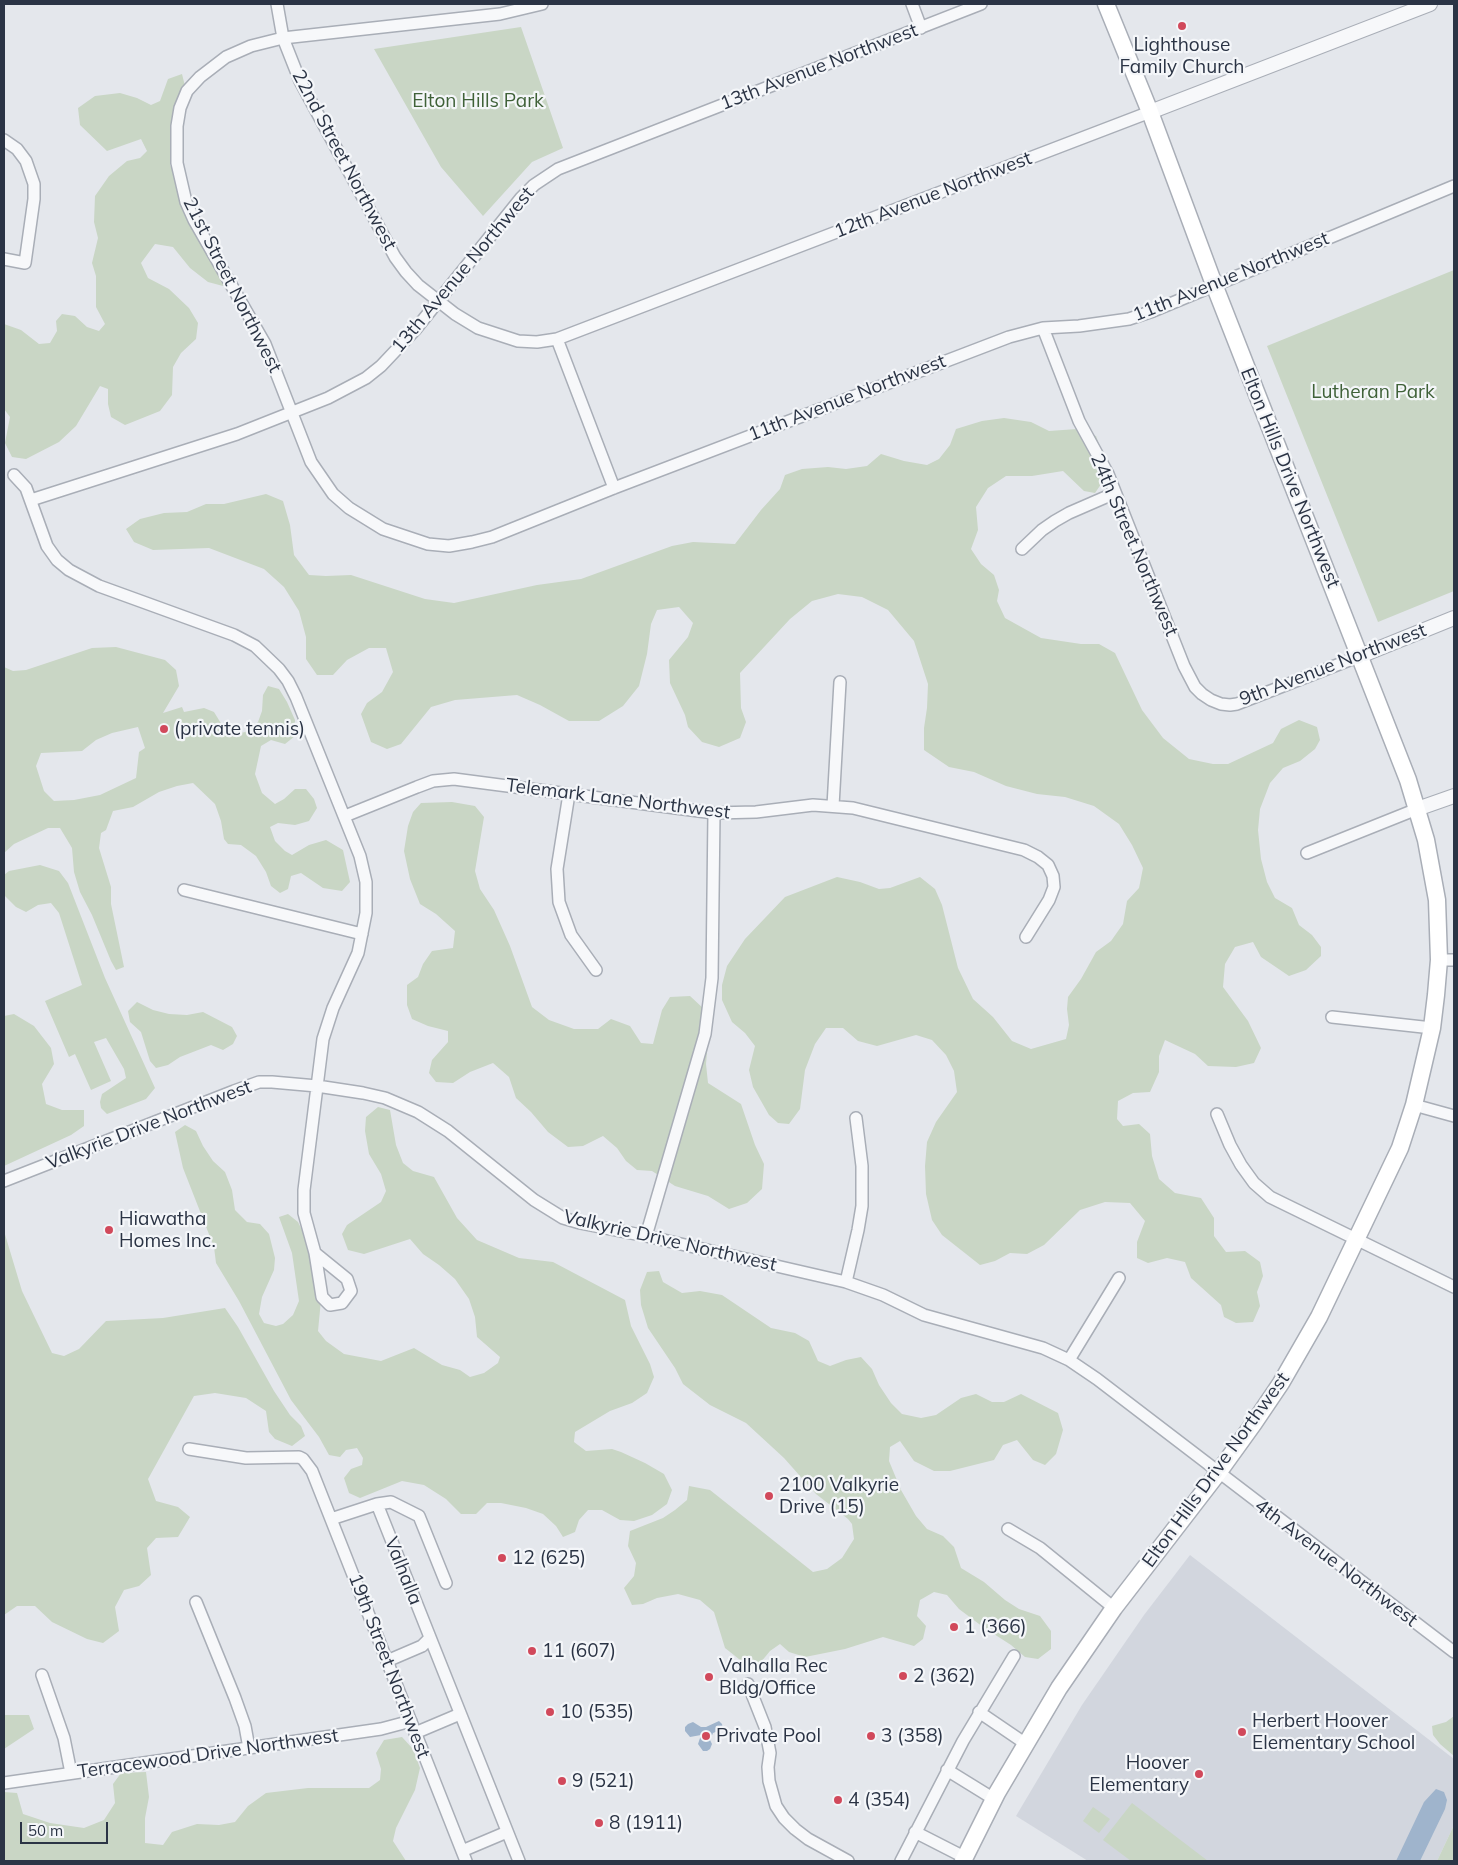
<!DOCTYPE html>
<html>
<head>
<meta charset="utf-8">
<style>
  body { margin:0 }
  #map { position:relative; width:1458px; height:1865px; overflow:hidden; background:#e4e7ec; font-family:Mulish,sans-serif }
  canvas { display:block }
  .frame { position:absolute; inset:0; border:5px solid #2b3445; pointer-events:none }
  .scale { position:absolute; left:20px; top:1822px; width:88px; height:22px; box-sizing:border-box; border:2px solid #2b3445; border-top:0; padding-left:6px; font-size:15px; line-height:18px; white-space:nowrap; color:#2b3445; -webkit-text-stroke:4px #f4f6f9; paint-order:stroke }
</style>
</head>
<body>
<div id="map">
<canvas width="1458" height="1865"></canvas>
<div class="frame"></div>
<div class="scale">50 m</div>
</div>
<script>
const ctx = document.querySelector('canvas').getContext('2d');
ctx.lineJoin = 'round';
function fillPath(path, color) { ctx.fillStyle = color; ctx.fill(path, 'evenodd'); }
const shape = rows => new Path2D(rows.map(r => 'M' + r).join(''));
function trace(path, color, width, dash) { ctx.strokeStyle = color; ctx.lineWidth = width; ctx.lineCap = dash ? 'butt' : 'round'; ctx.setLineDash(dash || []); ctx.stroke(path); }
function drawText(font, color, halo, rows, align = 'center') {
  ctx.font = font + ' Mulish,sans-serif'; ctx.lineWidth = 4.5; ctx.setLineDash([]); ctx.textBaseline = 'middle'; ctx.strokeStyle = halo; ctx.fillStyle = color; for (const [text, x, y, turn = 0] of rows) {
    ctx.save(); ctx.translate(x, y); ctx.rotate((+turn || 0) * Math.PI / 180); ctx.textAlign = isNaN(turn) ? turn : align; if (halo) ctx.strokeText(text, 0, 0); ctx.fillText(text, 0, 0); ctx.restore();
  }
}
fillPath(shape([
  [1190,1555,1454,1759,1454,1825,1437,1861,1088,1861,1016,1816,1082,1705,1144,1615]
]), '#d2d6de');
fillPath(shape([
  [521,27,563,148,532,162,483,216,441,167,374,49],
  [182,74,185,86,174,139,170,165,226,273,223,286,208,282,190,268,173,247,155,244,141,263,148,278,169,289,189,308,198,323,196,339,181,353,173,367,172,395,160,411,125,425,111,417,108,404,108,389,100,386,76,426,59,442,26,459,12,457,5,443,10,417,4,409,4,324,21,330,39,344,50,343,57,331,56,321,62,314,75,316,87,327,99,331,105,324,96,307,96,276,92,263,98,238,94,222,95,196,109,176,127,161,140,158,147,151,141,139,107,151,80,125,78,108,95,96,120,93,137,98,151,105,160,101,168,79],
  [1454,270,1454,591,1378,622,1267,346],
  [1004,418,1031,422,1049,431,1077,429,1096,436,1104,457,1108,474,1095,493,1084,491,1063,471,1032,476,1006,476,988,488,976,507,978,530,971,549,981,564,994,575,999,590,997,601,1005,618,1041,638,1081,644,1099,644,1115,653,1142,710,1163,738,1189,759,1213,764,1228,764,1273,743,1281,729,1299,720,1317,727,1320,740,1315,749,1300,761,1283,768,1270,783,1260,809,1258,830,1261,859,1267,882,1275,898,1292,908,1299,925,1312,935,1321,947,1321,956,1306,970,1289,976,1261,957,1253,942,1235,947,1225,964,1223,987,1248,1021,1261,1048,1254,1063,1236,1067,1208,1066,1195,1054,1165,1040,1159,1056,1159,1072,1150,1092,1133,1093,1118,1101,1117,1119,1123,1126,1139,1124,1150,1134,1152,1156,1159,1179,1175,1193,1201,1198,1214,1218,1214,1236,1226,1252,1245,1251,1260,1262,1263,1276,1257,1292,1260,1306,1253,1322,1236,1323,1224,1317,1221,1305,1191,1278,1185,1262,1167,1258,1148,1263,1137,1258,1137,1242,1145,1221,1130,1203,1105,1202,1080,1210,1044,1245,1027,1254,1010,1253,995,1261,980,1265,942,1235,932,1220,926,1194,925,1166,927,1142,936,1122,957,1092,954,1071,946,1055,932,1040,916,1035,877,1046,858,1041,843,1028,826,1028,815,1044,805,1070,800,1109,789,1124,778,1123,769,1115,753,1087,749,1070,755,1046,745,1033,732,1022,722,1000,722,985,727,966,745,939,785,897,837,877,860,882,879,889,890,888,920,877,935,889,942,905,958,968,973,999,993,1017,1012,1041,1031,1049,1066,1039,1069,1025,1067,1009,1068,997,1081,979,1096,952,1111,941,1123,924,1127,901,1139,888,1143,868,1132,845,1119,824,1094,806,1065,797,1037,794,1006,786,974,772,949,767,924,750,924,728,927,708,928,684,914,641,888,610,862,597,838,594,812,601,790,619,740,673,741,708,746,722,740,738,719,747,702,742,688,727,685,715,670,683,669,660,688,637,693,623,679,607,657,610,651,624,647,654,639,686,623,706,599,721,569,721,540,705,517,695,455,700,431,707,401,744,387,749,371,742,361,714,367,703,382,692,393,672,386,648,369,648,347,660,333,675,317,675,306,659,306,637,299,611,284,587,264,569,209,548,153,550,134,542,126,529,140,519,164,513,187,512,206,504,224,504,266,494,283,501,290,525,294,555,309,575,326,576,351,575,425,599,454,603,537,585,581,579,672,546,693,542,735,544,761,510,780,489,785,475,802,469,828,467,846,469,867,466,881,454,904,461,927,465,939,459,950,445,956,429,982,421],
  [116,647,165,660,176,670,179,686,163,713,182,707,184,712,204,708,214,712,222,725,233,735,245,732,258,722,262,711,263,695,268,686,279,689,287,702,295,720,295,736,285,744,271,740,261,746,255,774,262,793,275,804,284,799,295,789,306,789,314,799,317,808,309,821,295,825,278,823,270,827,275,841,285,851,292,855,309,845,326,840,343,850,350,882,342,891,323,888,301,873,291,876,288,889,280,893,271,886,266,872,256,856,241,845,228,844,224,839,221,821,215,804,193,783,177,786,159,792,133,807,113,811,106,830,101,833,99,848,111,887,111,904,124,967,116,970,111,961,92,915,80,892,74,872,72,848,60,828,48,828,14,844,4,853,4,667,13,671,26,670,92,648],
  [138,727,145,748,139,752,136,778,100,795,74,800,54,801,44,791,36,766,41,753,82,751,96,740,112,733],
  [452,802,475,806,484,817,475,871,480,889,494,910,510,946,532,1007,549,1020,574,1029,598,1029,611,1019,630,1026,641,1043,653,1044,662,1010,670,997,690,996,704,1009,709,1030,706,1064,708,1083,741,1104,755,1145,764,1164,762,1189,747,1203,729,1209,708,1196,675,1186,652,1171,637,1170,626,1161,617,1148,603,1136,583,1146,568,1147,548,1132,531,1112,516,1098,509,1077,493,1063,470,1072,453,1083,436,1082,429,1073,432,1060,448,1042,448,1031,428,1026,412,1019,407,1005,407,985,418,977,423,964,432,951,453,948,455,931,436,914,420,904,410,879,404,851,408,826,413,812,421,803],
  [40,865,59,871,68,883,105,978,155,1088,146,1099,107,1114,101,1108,100,1102,102,1094,126,1078,124,1069,106,1038,94,1042,111,1081,91,1090,75,1054,69,1057,45,1001,82,985,59,913,51,903,38,905,26,912,16,907,4,895,4,875,9,871],
  [137,1002,153,1010,169,1014,187,1015,203,1012,232,1027,237,1036,233,1044,223,1050,211,1045,180,1057,168,1065,156,1068,150,1061,141,1032,130,1022,128,1011],
  [14,1014,34,1026,51,1048,54,1064,42,1084,46,1104,62,1110,84,1110,84,1126,71,1135,4,1166,4,1016],
  [378,1107,390,1110,396,1145,403,1163,413,1171,434,1177,457,1218,477,1240,519,1258,553,1262,625,1300,631,1326,650,1364,654,1377,647,1393,632,1403,610,1411,575,1432,574,1442,586,1451,612,1449,621,1452,645,1463,664,1474,672,1490,667,1504,652,1515,634,1521,620,1520,602,1510,588,1510,579,1520,575,1532,563,1537,556,1526,543,1514,526,1508,501,1503,487,1503,476,1514,461,1514,446,1499,424,1485,402,1481,360,1498,349,1493,344,1478,351,1469,362,1465,363,1458,357,1448,346,1450,340,1457,329,1455,319,1437,291,1400,239,1301,216,1263,214,1247,183,1168,175,1132,185,1125,196,1131,203,1146,213,1161,225,1172,232,1190,235,1210,247,1222,260,1224,269,1234,275,1258,274,1270,262,1297,259,1314,264,1323,276,1326,283,1324,293,1315,299,1301,292,1253,279,1217,288,1214,298,1222,307,1240,321,1300,318,1331,326,1341,344,1354,381,1361,414,1348,442,1365,460,1370,470,1377,484,1373,498,1363,500,1357,477,1337,475,1317,469,1299,455,1279,439,1265,423,1254,410,1239,364,1254,348,1250,342,1234,347,1225,381,1202,386,1191,381,1174,369,1154,365,1131,366,1117],
  [4,1231,22,1291,52,1353,64,1356,79,1349,106,1321,163,1318,225,1308,238,1327,274,1391,290,1415,301,1426,305,1436,292,1446,275,1439,269,1432,266,1411,246,1398,215,1393,194,1396,148,1479,156,1501,178,1507,190,1517,178,1537,156,1538,147,1548,151,1575,139,1586,124,1590,115,1607,119,1631,103,1643,87,1639,52,1622,35,1606,17,1606,4,1615],
  [659,1271,663,1282,682,1293,700,1291,722,1295,771,1328,795,1333,809,1341,818,1361,830,1366,846,1360,861,1357,872,1369,879,1385,891,1403,902,1414,921,1418,936,1415,961,1398,976,1394,992,1402,1004,1402,1021,1394,1058,1413,1063,1430,1056,1454,1045,1465,1033,1460,1017,1440,1003,1445,994,1460,950,1471,934,1471,914,1461,900,1441,890,1447,889,1461,901,1490,916,1516,927,1529,943,1536,954,1547,961,1568,984,1582,1005,1600,1019,1609,1040,1616,1051,1631,1051,1649,1038,1659,1025,1657,1011,1645,983,1627,959,1609,947,1595,934,1592,920,1600,917,1616,926,1626,923,1639,914,1646,883,1637,845,1649,805,1657,789,1652,780,1644,770,1651,761,1662,749,1667,725,1648,714,1612,700,1600,678,1594,657,1598,643,1604,632,1605,624,1588,634,1576,636,1563,628,1546,630,1531,663,1518,675,1510,687,1500,689,1486,710,1490,813,1572,827,1569,842,1558,854,1539,852,1524,848,1519,816,1494,784,1458,746,1423,710,1405,683,1384,675,1368,648,1328,641,1305,640,1290,647,1272],
  [4,1715,29,1715,34,1729,4,1749],
  [1454,1716,1454,1756,1440,1744,1433,1735,1432,1726,1446,1722],
  [402,1737,413,1749,420,1768,415,1790,396,1828,393,1841,406,1861,4,1861,4,1792,17,1793,23,1814,50,1823,84,1828,104,1820,115,1803,113,1784,121,1773,146,1772,149,1797,145,1818,145,1843,163,1845,172,1832,197,1824,219,1825,235,1822,248,1806,266,1793,308,1788,369,1788,380,1780,381,1769,376,1753,384,1740],
  [1132,1803,1208,1861,1131,1861,1103,1840],
  [1093,1807,1110,1819,1099,1833,1083,1821],
  [1454,1825,1454,1861,1437,1861]
]), '#c9d6c5');
fillPath(shape([
  [719,1721,722,1724,723,1729,713,1733,710,1740,712,1744,710,1749,707,1751,703,1751,698,1744,701,1735,690,1737,685,1731,685,1727,688,1724,693,1722,701,1727,706,1727],
  [1436,1789,1444,1792,1447,1800,1445,1809,1420,1861,1396,1861,1424,1802]
]), '#9fb4cc');
const minor = shape([
  [277,4,283,38,300,81,395,257,406,272,418,285,455,314,478,328,518,341,537,342,557,339,1150,112],
  [542,4,500,14,283,38,251,46,226,57,200,77,187,91,180,108,177,126,177,163,186,202,194,220,265,344,311,462,333,494,349,508,383,529,428,544,449,546,472,542,492,537,614,488,1009,337,1043,328,1079,326,1129,319,1153,311,1454,186],
  [912,4,921,28],
  [4,140,17,149,26,161,34,184,34,199,25,263,4,259],
  [1043,328,1079,421,1108,474,1184,666,1195,687,1202,694,1211,700,1221,704,1230,705,1237,704,1360,656],
  [557,339,614,488],
  [14,475,26,488,47,546,57,560,69,570,99,586,234,635,255,646,279,669,288,681,296,697,360,856,366,882,366,913,358,953,333,1008,323,1039,304,1190,304,1213,315,1253,322,1297,330,1305,342,1303,351,1291,347,1279,315,1253],
  [31,500,237,434,328,398,366,378,381,366,415,330,521,198,534,185,558,169,981,4],
  [1022,549,1042,530,1055,521,1069,513,1115,493],
  [569,794,557,869,559,902,571,935,596,970],
  [833,806,840,682],
  [345,816,417,787,433,781,454,779,714,813,756,812,813,805,853,808,1024,850,1038,857,1048,865,1053,876,1054,887,1049,900,1026,937],
  [1307,853,1417,809],
  [184,890,362,934],
  [1439,960,1454,960],
  [1332,1017,1432,1028],
  [1414,1105,1454,1116],
  [1217,1114,1230,1145,1241,1165,1254,1183,1270,1197,1454,1287],
  [4,1181,234,1091,259,1082,272,1082,317,1086,363,1093,385,1098,418,1112,448,1131,534,1200,563,1218,580,1223,646,1236,846,1282,883,1295,924,1315,1043,1348,1069,1360,1097,1379,1454,1652],
  [646,1236,705,1034,712,978,714,813],
  [846,1282,858,1230,862,1206,862,1166,856,1118],
  [1069,1360,1119,1278],
  [189,1449,246,1458,299,1457,303,1459,312,1471,466,1861],
  [377,1504,519,1861],
  [331,1519,377,1504,391,1502,419,1516,446,1583],
  [1008,1529,1040,1548,1114,1608],
  [196,1602,235,1698,245,1726,249,1748],
  [387,1661,422,1646,430,1638],
  [42,1675,64,1738,71,1773],
  [748,1684,765,1727,770,1753,768,1767,769,1781,776,1806,784,1818,795,1829,808,1839,848,1861],
  [979,1712,1026,1744],
  [415,1733,460,1714],
  [947,1770,994,1799],
  [4,1783,381,1729,411,1721],
  [915,1832,964,1857],
  [462,1851,507,1832],
  [901,1861,963,1741,1014,1656]
]);
const tertiary = shape([
  [1150,112,1430,4],
  [1360,656,1454,618],
  [1417,809,1454,796]
]);
const secondary = shape([
  [963,1861,997,1793,1059,1688,1114,1608,1218,1473,1254,1423,1281,1383,1319,1317,1400,1148,1414,1105,1432,1028,1436,995,1439,960,1437,900,1426,840,1408,780,1215,287,1150,112,1106,4]
]);
trace(minor, '#a9aeb7', 14);
trace(tertiary, '#a9aeb7', 16);
trace(secondary, '#a9aeb7', 19);
trace(minor, '#f7f8fa', 11);
trace(tertiary, '#f7f8fa', 14);
trace(secondary, '#fff', 16);
for (const [x, y, r, color] of [
  [1182,26,5,"#d1495b"],
  [164,729,5,"#d1495b"],
  [109,1230,5,"#d1495b"],
  [769,1496,5,"#d1495b"],
  [502,1558,5,"#d1495b"],
  [954,1627,5,"#d1495b"],
  [532,1651,5,"#d1495b"],
  [903,1676,5,"#d1495b"],
  [709,1677,5,"#d1495b"],
  [550,1712,5,"#d1495b"],
  [1242,1732,5,"#d1495b"],
  [706,1736,5,"#d1495b"],
  [871,1736,5,"#d1495b"],
  [1199,1774,5,"#d1495b"],
  [562,1781,5,"#d1495b"],
  [838,1800,5,"#d1495b"],
  [599,1823,5,"#d1495b"]
]) { const dot = new Path2D(); dot.arc(x, y, r, 0, 2 * Math.PI); ctx.fillStyle = color; ctx.fill(dot); trace(dot, '#f4f6f9', 2); }
drawText('19px', '#2b3445', '#f4f6f9', [
  ["Lighthouse",1182,45,"center"],
  ["Family Church",1182,67,"center"],
  ["(private tennis)",174,729],
  ["Hiawatha",119,1219],
  ["Homes Inc.",119,1241],
  ["2100 Valkyrie",779,1485],
  ["Drive (15)",779,1507],
  ["12 (625)",512,1558],
  ["1 (366)",964,1627],
  ["11 (607)",542,1651],
  ["Valhalla Rec",719,1666],
  ["Bldg/Office",719,1688],
  ["2 (362)",913,1676],
  ["10 (535)",560,1712],
  ["Herbert Hoover",1252,1721],
  ["Elementary School",1252,1743],
  ["Private Pool",716,1736],
  ["3 (358)",881,1736],
  ["Hoover",1189,1763,"right"],
  ["Elementary",1189,1785,"right"],
  ["9 (521)",572,1781],
  ["4 (354)",848,1800],
  ["8 (1911)",609,1823]
], 'left');
drawText('19px', '#2b3445', '#f4f6f9', [
  ["13th Avenue Northwest",819,67,-21],
  ["22nd Street Northwest",344,160,62],
  ["12th Avenue Northwest",933,195,-21],
  ["13th Avenue Northwest",463,270,-50],
  ["11th Avenue Northwest",1231,277,-22],
  ["21st Street Northwest",232,285,63],
  ["11th Avenue Northwest",847,398,-21],
  ["Elton Hills Drive Northwest",1290,478,68],
  ["24th Street Northwest",1134,545,67],
  ["9th Avenue Northwest",1333,665,-21],
  ["Telemark Lane Northwest",618,799,7],
  ["Valkyrie Drive Northwest",149,1125,-21],
  ["Valkyrie Drive Northwest",670,1241,13],
  ["Elton Hills Drive Northwest",1216,1470,-54],
  ["4th Avenue Northwest",1336,1563,37],
  ["Valhalla",403,1571,68],
  ["19th Street Northwest",389,1666,69],
  ["Terracewood Drive Northwest",208,1754,-8]
]);
drawText('19px', '#3f6138', '#f4f6f9', [
  ["Elton Hills Park",478,101],
  ["Lutheran Park",1373,392]
]);
</script>
</body>
</html>
